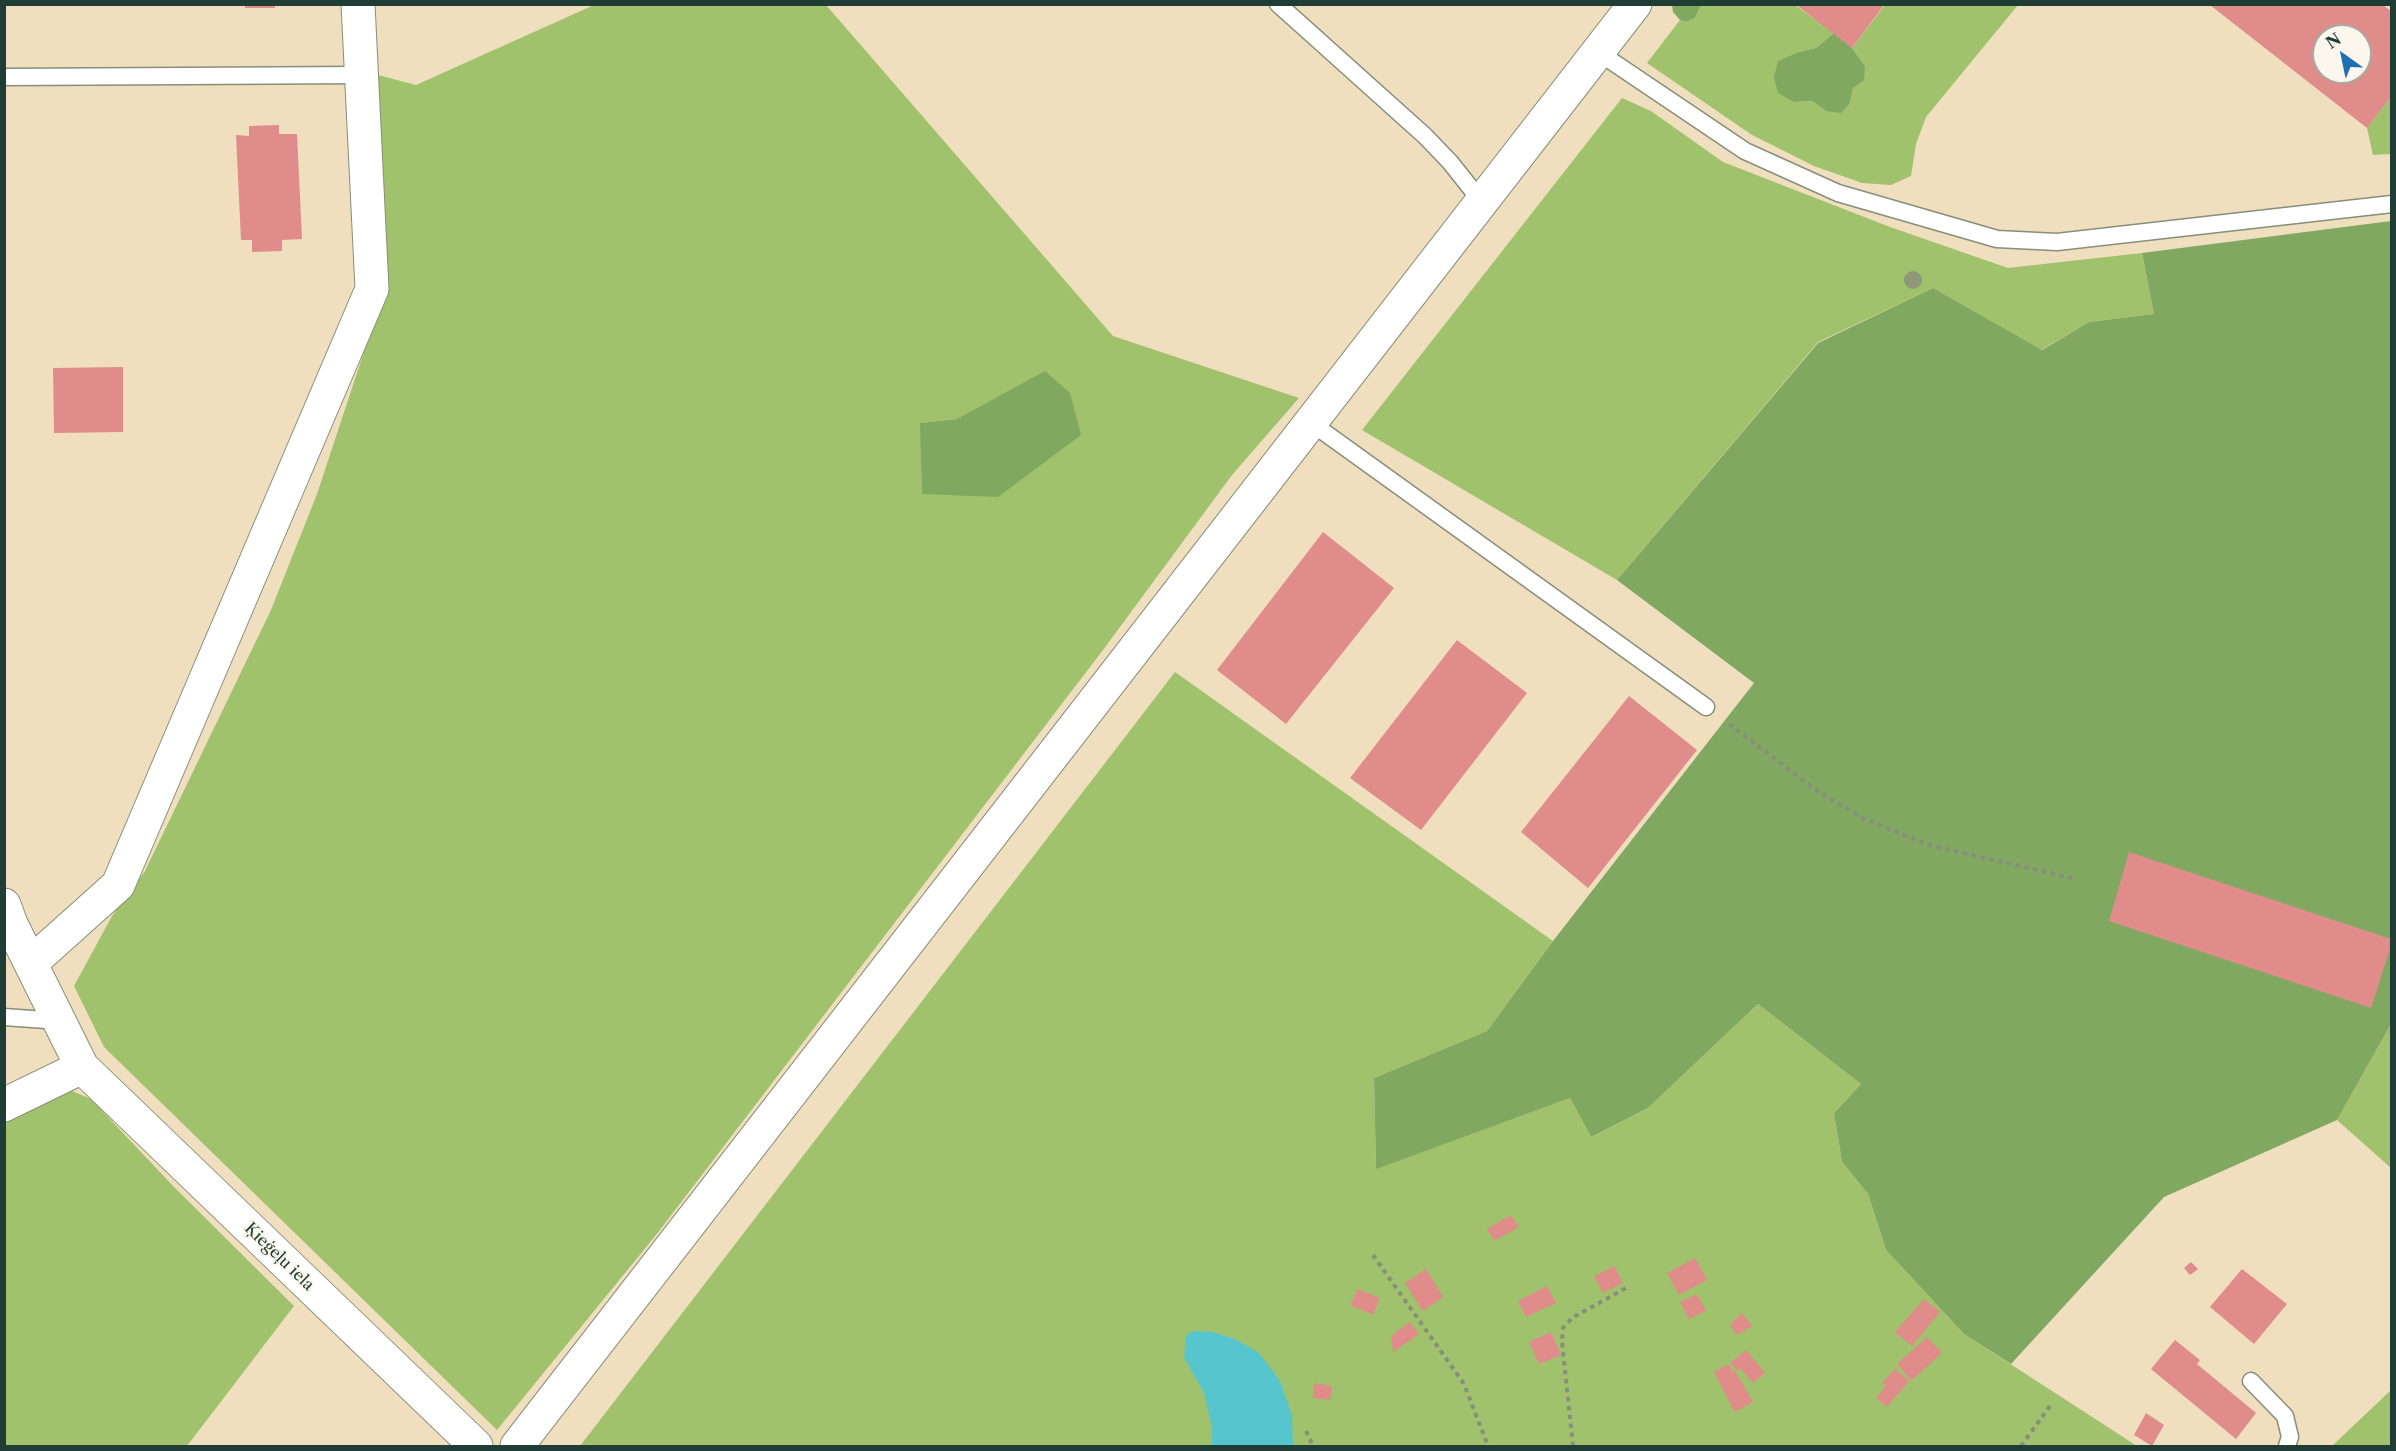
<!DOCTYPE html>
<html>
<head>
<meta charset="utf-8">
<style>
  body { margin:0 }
  #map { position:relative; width:2396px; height:1451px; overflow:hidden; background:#efdfbe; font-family:"Libre Caslon Text",serif }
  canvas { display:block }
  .frame { position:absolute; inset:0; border:6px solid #1f3d34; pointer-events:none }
  .north { position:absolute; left:2312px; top:24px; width:60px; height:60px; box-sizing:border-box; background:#fbf7ec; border:2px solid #a3ada2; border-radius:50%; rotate:327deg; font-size:16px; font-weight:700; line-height:24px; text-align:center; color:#1f3d34 }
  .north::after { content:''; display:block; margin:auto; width:21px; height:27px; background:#1f6fb2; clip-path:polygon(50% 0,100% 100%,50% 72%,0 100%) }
</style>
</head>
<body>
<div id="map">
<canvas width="2396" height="1451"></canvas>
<div class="frame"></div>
<div class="north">N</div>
</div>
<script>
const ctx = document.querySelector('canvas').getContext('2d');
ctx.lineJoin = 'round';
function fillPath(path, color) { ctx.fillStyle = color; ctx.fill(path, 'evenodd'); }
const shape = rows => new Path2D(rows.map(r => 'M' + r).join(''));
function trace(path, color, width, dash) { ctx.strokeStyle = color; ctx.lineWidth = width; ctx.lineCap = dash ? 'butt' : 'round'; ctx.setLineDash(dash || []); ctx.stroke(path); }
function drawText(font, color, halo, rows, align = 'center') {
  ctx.font = font + ' "Libre Caslon Text",serif'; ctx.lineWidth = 4.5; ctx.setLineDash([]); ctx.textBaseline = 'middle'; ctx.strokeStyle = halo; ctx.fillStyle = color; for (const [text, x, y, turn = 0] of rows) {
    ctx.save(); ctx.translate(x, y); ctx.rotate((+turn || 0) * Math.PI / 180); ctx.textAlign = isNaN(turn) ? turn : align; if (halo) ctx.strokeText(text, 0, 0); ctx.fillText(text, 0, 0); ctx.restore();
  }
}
fillPath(shape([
  [594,5,826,5,1113,336,1299,398,1232,475,1103,650,656,1235,497,1430,104,1047,74,986,112,916,145,871,271,610,317,494,388,279,378,75,416,85],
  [957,419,922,494,921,423],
  [1701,5,1795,5,1834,33,1816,48,1799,52,1794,102,1812,101,1826,111,1850,103,1853,88,1865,66,1852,48,1885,5,2018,5,1926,117,1916,144,1911,176,1891,185,1862,183,1814,166,1752,135,1647,63,1680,20,1686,22,1695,18],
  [2391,97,2391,154,2373,155,2367,128],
  [1622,98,1651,111,1723,162,1890,227,2008,268,2142,253,2154,314,2089,322,2041,350,1933,288,1818,342,1617,580,1362,430],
  [1175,672,1553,941,1487,1031,1374,1078,1376,1168,1570,1098,1591,1137,1648,1108,1758,1004,1861,1084,1834,1113,1842,1162,1868,1194,1886,1250,1964,1334,2137,1446,580,1446],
  [2391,1024,2391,1168,2337,1120],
  [65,1088,91,1099,174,1187,294,1306,187,1446,5,1446,5,1112],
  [2391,1390,2391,1446,2332,1446]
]), '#a1c26c');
fillPath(shape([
  [1672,5,1672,4,1701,5,1695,18,1686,22,1680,20,1673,12],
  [1834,33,1852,48,1865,66,1864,80,1853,88,1850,103,1841,113,1826,111,1812,101,1794,102,1778,93,1774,77,1778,61,1799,52,1816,48],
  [2391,221,2391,1024,2337,1120,2164,1197,2011,1364,1964,1334,1886,1250,1868,1194,1842,1162,1834,1113,1861,1084,1758,1004,1648,1108,1591,1137,1570,1098,1376,1169,1374,1078,1487,1031,1553,941,1754,683,1617,580,1818,343,1933,288,2042,350,2089,322,2154,314,2142,253],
  [1045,371,1070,393,1081,435,998,497,922,494,920,423,957,419]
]), '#80a860');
fillPath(shape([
  [1193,1331,1212,1332,1235,1339,1259,1353,1280,1381,1292,1415,1293,1446,1212,1446,1212,1427,1204,1393,1184,1357,1186,1336]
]), '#57c5cd');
fillPath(shape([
  [245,4,275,4,275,8,245,8],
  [1795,4,1885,4,1852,48],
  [2210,5,2383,5,2391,11,2391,97,2367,128],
  [2324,36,2360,36,2360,72,2324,72],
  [279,125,279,134,297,134,302,239,282,240,282,251,252,252,252,240,241,240,236,135,249,136,249,126],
  [123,367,123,432,54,433,53,368],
  [1323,532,1394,588,1286,724,1217,670],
  [1457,640,1527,693,1421,830,1350,778],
  [1629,696,1697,750,1588,888,1521,832],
  [2129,852,2391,939,2391,946,2371,1008,2109,921],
  [1511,1215,1519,1227,1494,1241,1487,1229],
  [1695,1258,1707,1280,1679,1295,1667,1273],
  [2191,1262,2198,1269,2190,1275,2184,1268],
  [1614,1266,1623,1283,1603,1293,1594,1276],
  [1426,1269,1443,1297,1423,1311,1405,1283],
  [2242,1269,2287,1304,2254,1344,2210,1307],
  [1547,1286,1556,1303,1526,1317,1518,1301],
  [1358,1289,1380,1298,1373,1315,1350,1305],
  [1697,1294,1706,1311,1689,1319,1680,1302],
  [1924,1299,1940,1312,1912,1346,1895,1332],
  [1742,1313,1752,1326,1737,1335,1730,1325],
  [1410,1322,1419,1334,1393,1352,1391,1336],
  [1551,1332,1561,1355,1539,1364,1529,1342],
  [1927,1337,1942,1353,1911,1381,1897,1364],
  [2175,1340,2200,1360,2197,1364,2256,1413,2236,1439,2151,1369],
  [1746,1350,1765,1373,1753,1383,1740,1368,1737,1371,1730,1363],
  [1728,1364,1733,1372,1735,1371,1753,1402,1735,1412,1714,1372],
  [1895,1369,1909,1381,1887,1407,1876,1398,1886,1386,1882,1383],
  [1314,1383,1332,1386,1330,1400,1313,1398],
  [2146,1413,2164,1425,2152,1446,2134,1435]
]), '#df8c8b');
const service = shape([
  [1278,4,1425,136,1450,162,1481,201],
  [1598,52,1745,151,1838,193,1997,239,2057,242,2392,204],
  [4,77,362,75],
  [1310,422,1706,707],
  [4,1017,60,1021],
  [2251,1381,2285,1416,2290,1437,2287,1446]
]);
const minor = shape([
  [4,905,11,924,82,1067,476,1446],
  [31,963,118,885,372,289,358,4],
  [4,1105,82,1067],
  [517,1446,1635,4]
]);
trace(service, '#878e79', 19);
trace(minor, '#878e79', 35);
trace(shape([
  [1729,724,1816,790,1860,817,1929,845,2076,879],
  [1373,1255,1464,1384,1488,1446],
  [1306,1431,1313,1446],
  [1573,1446,1562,1342,1563,1328,1572,1318,1626,1288],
  [2021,1446,2050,1406]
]), '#878e79', 4, [4.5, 4.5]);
trace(service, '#fff', 16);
trace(minor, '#fff', 33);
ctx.fillStyle = '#8f987a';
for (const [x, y] of [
  [1913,280]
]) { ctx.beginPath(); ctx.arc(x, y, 9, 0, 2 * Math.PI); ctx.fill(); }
drawText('16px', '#1f3d34', '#fbf7ec', [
  ["Ķieģeļu iela",279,1257,44]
]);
</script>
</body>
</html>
